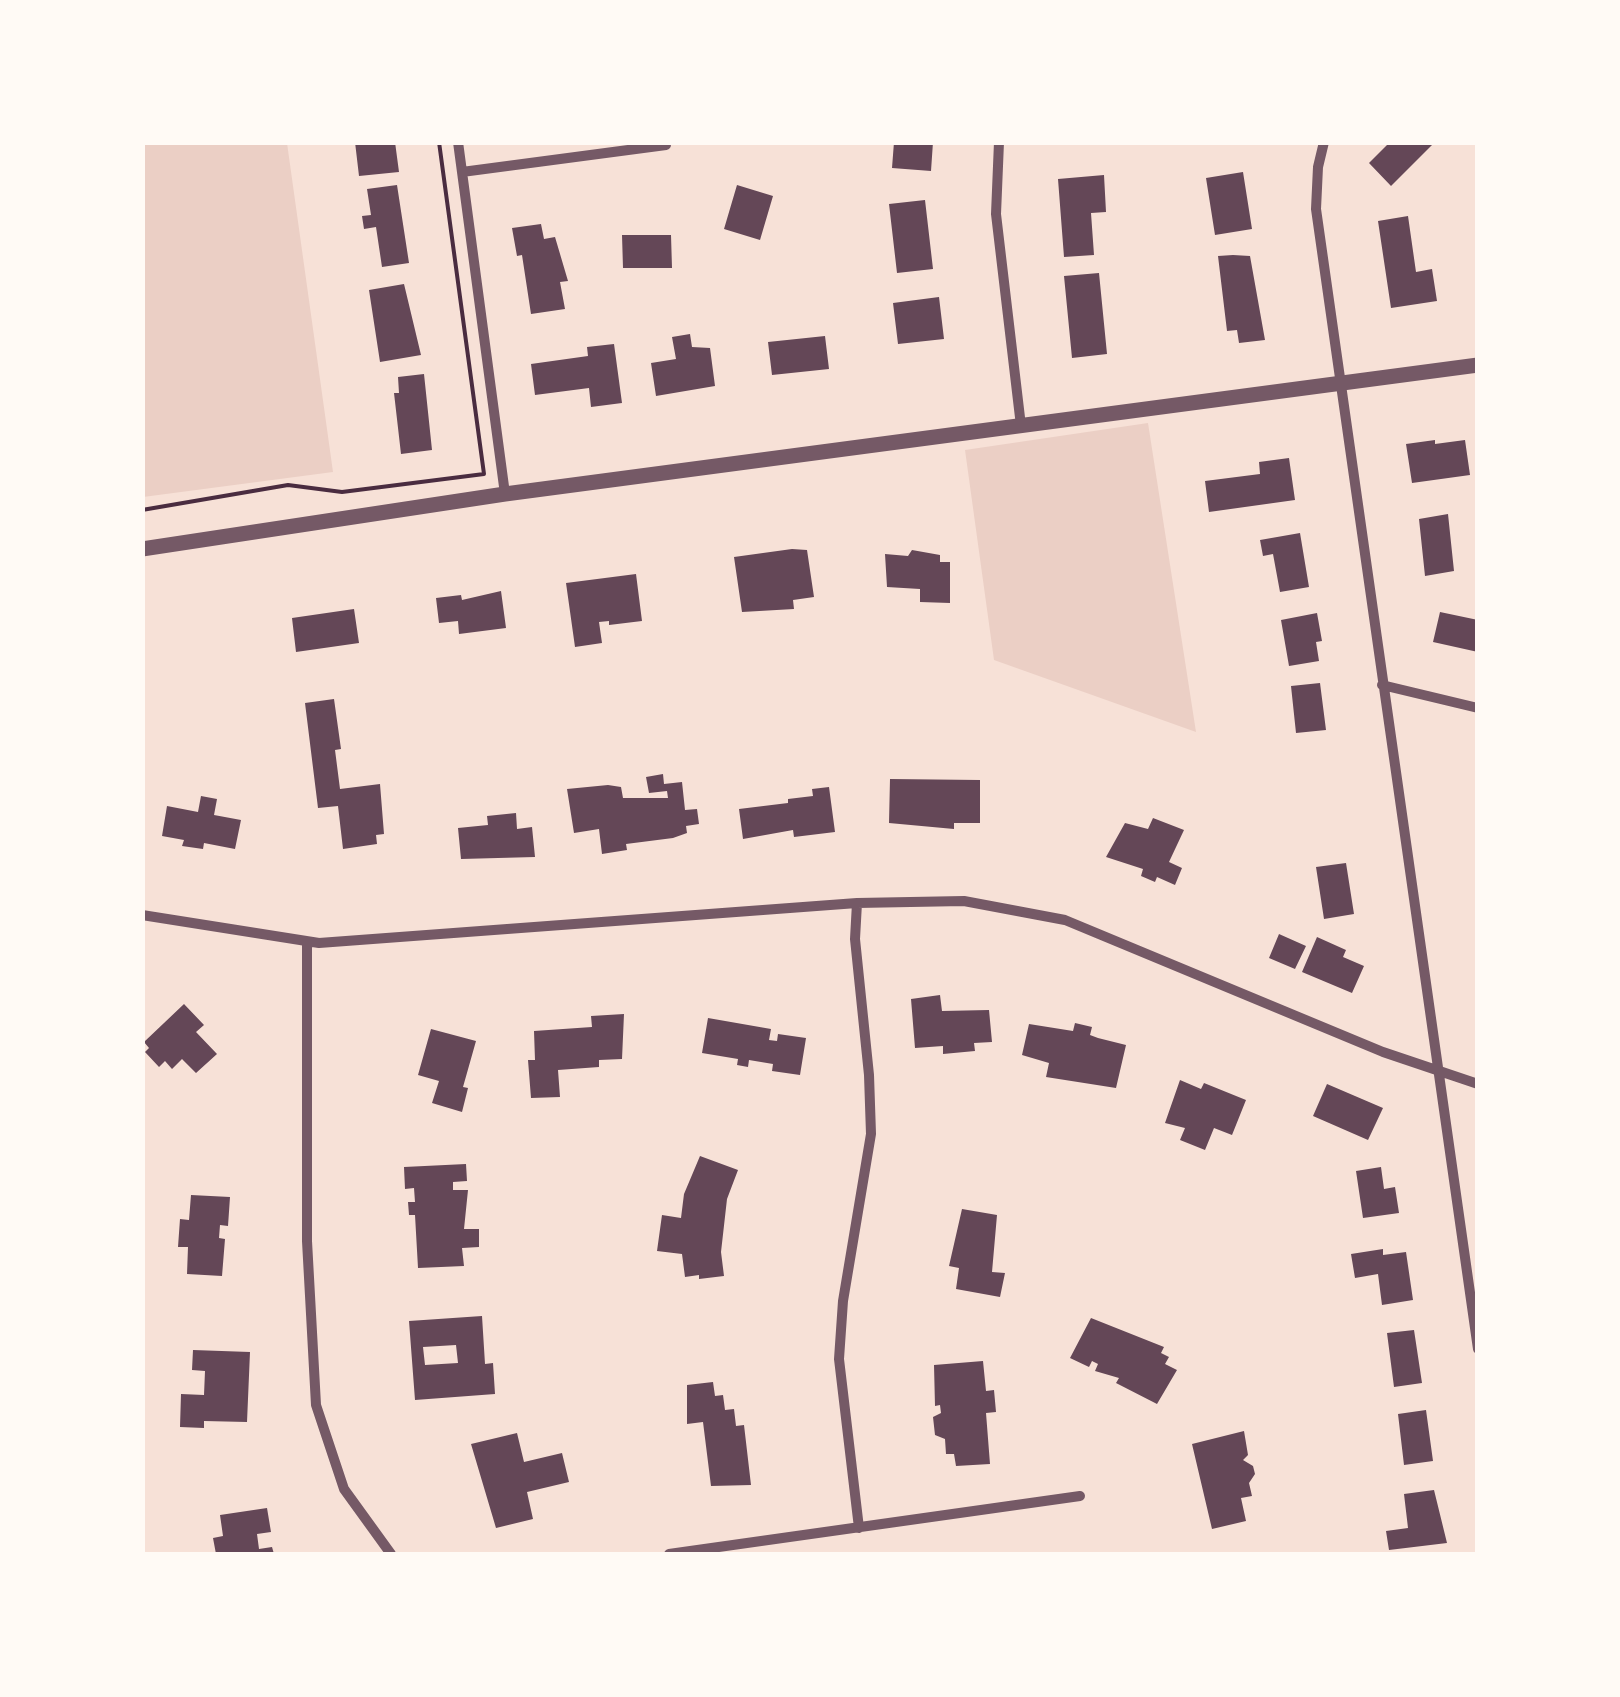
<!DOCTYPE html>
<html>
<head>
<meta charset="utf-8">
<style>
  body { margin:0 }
  #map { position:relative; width:1620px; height:1697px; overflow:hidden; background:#f7e1d7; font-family:Helvetica,sans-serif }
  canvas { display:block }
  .frame { position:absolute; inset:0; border:145px solid #fffaf5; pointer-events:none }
</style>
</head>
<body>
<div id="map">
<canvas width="1620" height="1697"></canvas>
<div class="frame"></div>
</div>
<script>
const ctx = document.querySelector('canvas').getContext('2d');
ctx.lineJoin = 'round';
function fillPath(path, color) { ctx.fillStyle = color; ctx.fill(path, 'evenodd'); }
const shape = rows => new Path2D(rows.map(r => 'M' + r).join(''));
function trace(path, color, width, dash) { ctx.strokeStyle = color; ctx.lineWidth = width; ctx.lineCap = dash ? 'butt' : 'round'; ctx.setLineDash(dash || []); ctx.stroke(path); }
fillPath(shape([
  [142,143,287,143,333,472,143,497],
  [1148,423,1196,732,994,660,965,450]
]), '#ebcfc5');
fillPath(shape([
  [355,142,395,142,399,172,359,176],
  [894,142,933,142,931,171,892,168],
  [1390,142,1435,142,1391,186,1369,163],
  [1243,172,1252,229,1215,235,1206,178],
  [1104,175,1106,212,1091,213,1094,255,1064,257,1058,179],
  [397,185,409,263,382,267,376,227,364,229,362,216,371,215,367,189],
  [737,185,773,196,760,240,724,229],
  [925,200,933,269,897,273,889,204],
  [1408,216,1416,272,1432,269,1437,301,1391,308,1378,221],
  [541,224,544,239,555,237,568,281,560,282,565,309,531,314,522,255,517,256,512,228],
  [622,235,671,235,672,268,623,268],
  [1233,255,1250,256,1265,340,1239,343,1237,330,1227,331,1218,256],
  [1099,273,1107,354,1072,358,1064,276],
  [404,284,421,355,380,362,369,290],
  [939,297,944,339,898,344,893,303],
  [690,334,692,347,710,348,715,386,656,396,651,363,676,359,672,337],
  [825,336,829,369,772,375,768,342],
  [614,344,622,403,591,407,589,388,535,395,531,364,588,356,587,347],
  [424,374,432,450,401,454,394,393,399,393,398,377],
  [1435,440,1435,444,1465,440,1470,475,1412,483,1406,444],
  [1289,458,1295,500,1209,512,1205,481,1260,474,1259,462],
  [1448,514,1454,571,1425,576,1419,519],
  [1300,533,1309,587,1280,592,1273,554,1263,556,1260,540],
  [792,549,807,550,814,597,793,600,794,609,742,612,734,557],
  [912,550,940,555,940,562,950,562,950,603,920,602,920,589,887,587,885,554,908,556],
  [636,574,642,621,609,625,609,621,599,622,602,643,575,647,566,583],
  [501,591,506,628,459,634,458,621,439,623,436,598,461,595,462,600],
  [354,609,359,643,296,652,292,618],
  [1440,612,1478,620,1478,652,1433,642],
  [1317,613,1322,641,1316,642,1319,661,1289,666,1281,620],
  [1320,683,1326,730,1296,733,1291,686],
  [334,699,341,749,335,750,340,789,380,784,384,834,376,835,377,844,343,849,338,806,318,808,305,703],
  [663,774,664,784,682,782,685,810,697,809,699,824,686,826,687,833,673,838,626,844,627,850,602,854,599,829,574,833,567,789,608,785,621,787,623,798,668,798,667,791,649,793,646,777],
  [890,779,980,780,980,823,954,823,954,829,889,823],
  [829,787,835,832,794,837,793,830,743,839,739,809,788,803,788,799,813,796,812,789],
  [201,796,217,799,214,815,241,820,235,849,204,843,203,849,182,846,184,840,162,836,167,806,198,812],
  [516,813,517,829,532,827,535,857,461,859,458,828,488,825,487,816],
  [1153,818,1184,830,1169,862,1182,868,1175,885,1157,877,1155,882,1141,876,1143,869,1106,857,1125,823,1148,829],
  [1346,863,1354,914,1324,919,1316,867],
  [1279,934,1306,946,1295,969,1269,958],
  [1317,937,1346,950,1343,957,1364,966,1352,993,1302,972],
  [940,995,942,1011,989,1010,992,1042,974,1043,975,1051,943,1054,943,1046,915,1048,911,999],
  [184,1004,204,1025,196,1032,217,1054,196,1073,182,1059,172,1069,165,1061,159,1067,145,1052,149,1048,144,1042],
  [624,1014,622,1059,599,1060,599,1067,558,1070,560,1097,531,1098,528,1060,535,1060,534,1031,592,1027,591,1016],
  [708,1018,771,1029,769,1040,777,1041,778,1034,806,1038,800,1075,772,1071,773,1064,749,1060,748,1067,737,1065,738,1059,702,1053],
  [1075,1023,1092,1027,1090,1035,1098,1038,1126,1045,1116,1088,1046,1077,1049,1063,1022,1055,1029,1024,1073,1031],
  [431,1029,476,1041,463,1087,468,1088,462,1112,432,1103,439,1081,418,1075],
  [1180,1080,1201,1089,1204,1083,1246,1100,1232,1135,1214,1128,1205,1150,1180,1140,1185,1128,1165,1123],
  [1327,1084,1383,1108,1368,1140,1313,1116],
  [700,1156,738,1170,727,1199,721,1252,724,1276,699,1279,699,1275,685,1277,682,1254,657,1251,662,1215,681,1218,684,1194],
  [466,1164,467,1181,453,1182,453,1190,468,1190,464,1229,479,1229,479,1247,462,1248,464,1266,418,1268,415,1215,409,1215,408,1202,415,1202,414,1188,405,1189,404,1167],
  [1381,1167,1384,1189,1395,1187,1399,1213,1363,1218,1356,1171],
  [191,1195,230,1197,228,1226,220,1225,219,1238,225,1239,222,1276,187,1274,188,1247,178,1247,180,1219,189,1220],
  [962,1209,997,1215,992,1272,1005,1273,1000,1297,956,1289,959,1268,949,1266],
  [1383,1249,1383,1255,1406,1252,1413,1300,1382,1305,1378,1274,1355,1278,1351,1254],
  [482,1316,485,1364,493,1363,495,1394,415,1400,409,1321],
  [456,1345,458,1363,425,1365,423,1347],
  [1091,1318,1164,1347,1161,1353,1169,1357,1165,1364,1177,1370,1157,1404,1116,1383,1119,1378,1095,1371,1098,1364,1092,1361,1089,1367,1070,1358],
  [1414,1330,1422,1383,1394,1387,1387,1333],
  [193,1350,250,1352,247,1422,204,1421,204,1428,180,1427,181,1394,204,1395,205,1371,192,1370],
  [983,1361,986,1391,994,1390,996,1412,986,1413,990,1464,956,1466,954,1454,946,1454,945,1439,935,1435,933,1417,941,1413,940,1405,935,1406,934,1365],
  [713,1382,715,1396,723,1395,725,1410,734,1409,736,1426,744,1425,751,1485,711,1486,703,1422,687,1424,687,1385],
  [1426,1410,1433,1461,1404,1465,1398,1414],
  [1244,1431,1248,1455,1243,1460,1253,1466,1255,1474,1249,1483,1252,1496,1241,1498,1246,1521,1212,1529,1192,1444],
  [517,1433,524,1462,562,1453,569,1482,527,1492,533,1519,496,1528,471,1444],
  [1434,1490,1447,1543,1389,1550,1386,1531,1408,1528,1404,1494],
  [267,1508,271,1532,257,1534,259,1549,272,1547,274,1554,216,1554,213,1538,223,1536,220,1515]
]), '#644757');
trace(shape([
  [142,510,288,485,342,492,484,474,439,142]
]), '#4a2c40', 4);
trace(shape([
  [458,142,505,494],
  [999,142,996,214,1021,426],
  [1324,142,1318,167,1316,209,1478,1349],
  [462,172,666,145],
  [1382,685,1478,708],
  [857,903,855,939,869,1075,871,1134,843,1301,839,1359,859,1528],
  [142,915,319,943,857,903,964,901,1065,920,1383,1052,1478,1084],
  [307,942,307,1241,316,1405,344,1489,391,1554],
  [669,1554,1080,1496]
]), '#755966', 10);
trace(shape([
  [142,549,505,494,1478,365]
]), '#755966', 15);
</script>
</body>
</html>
